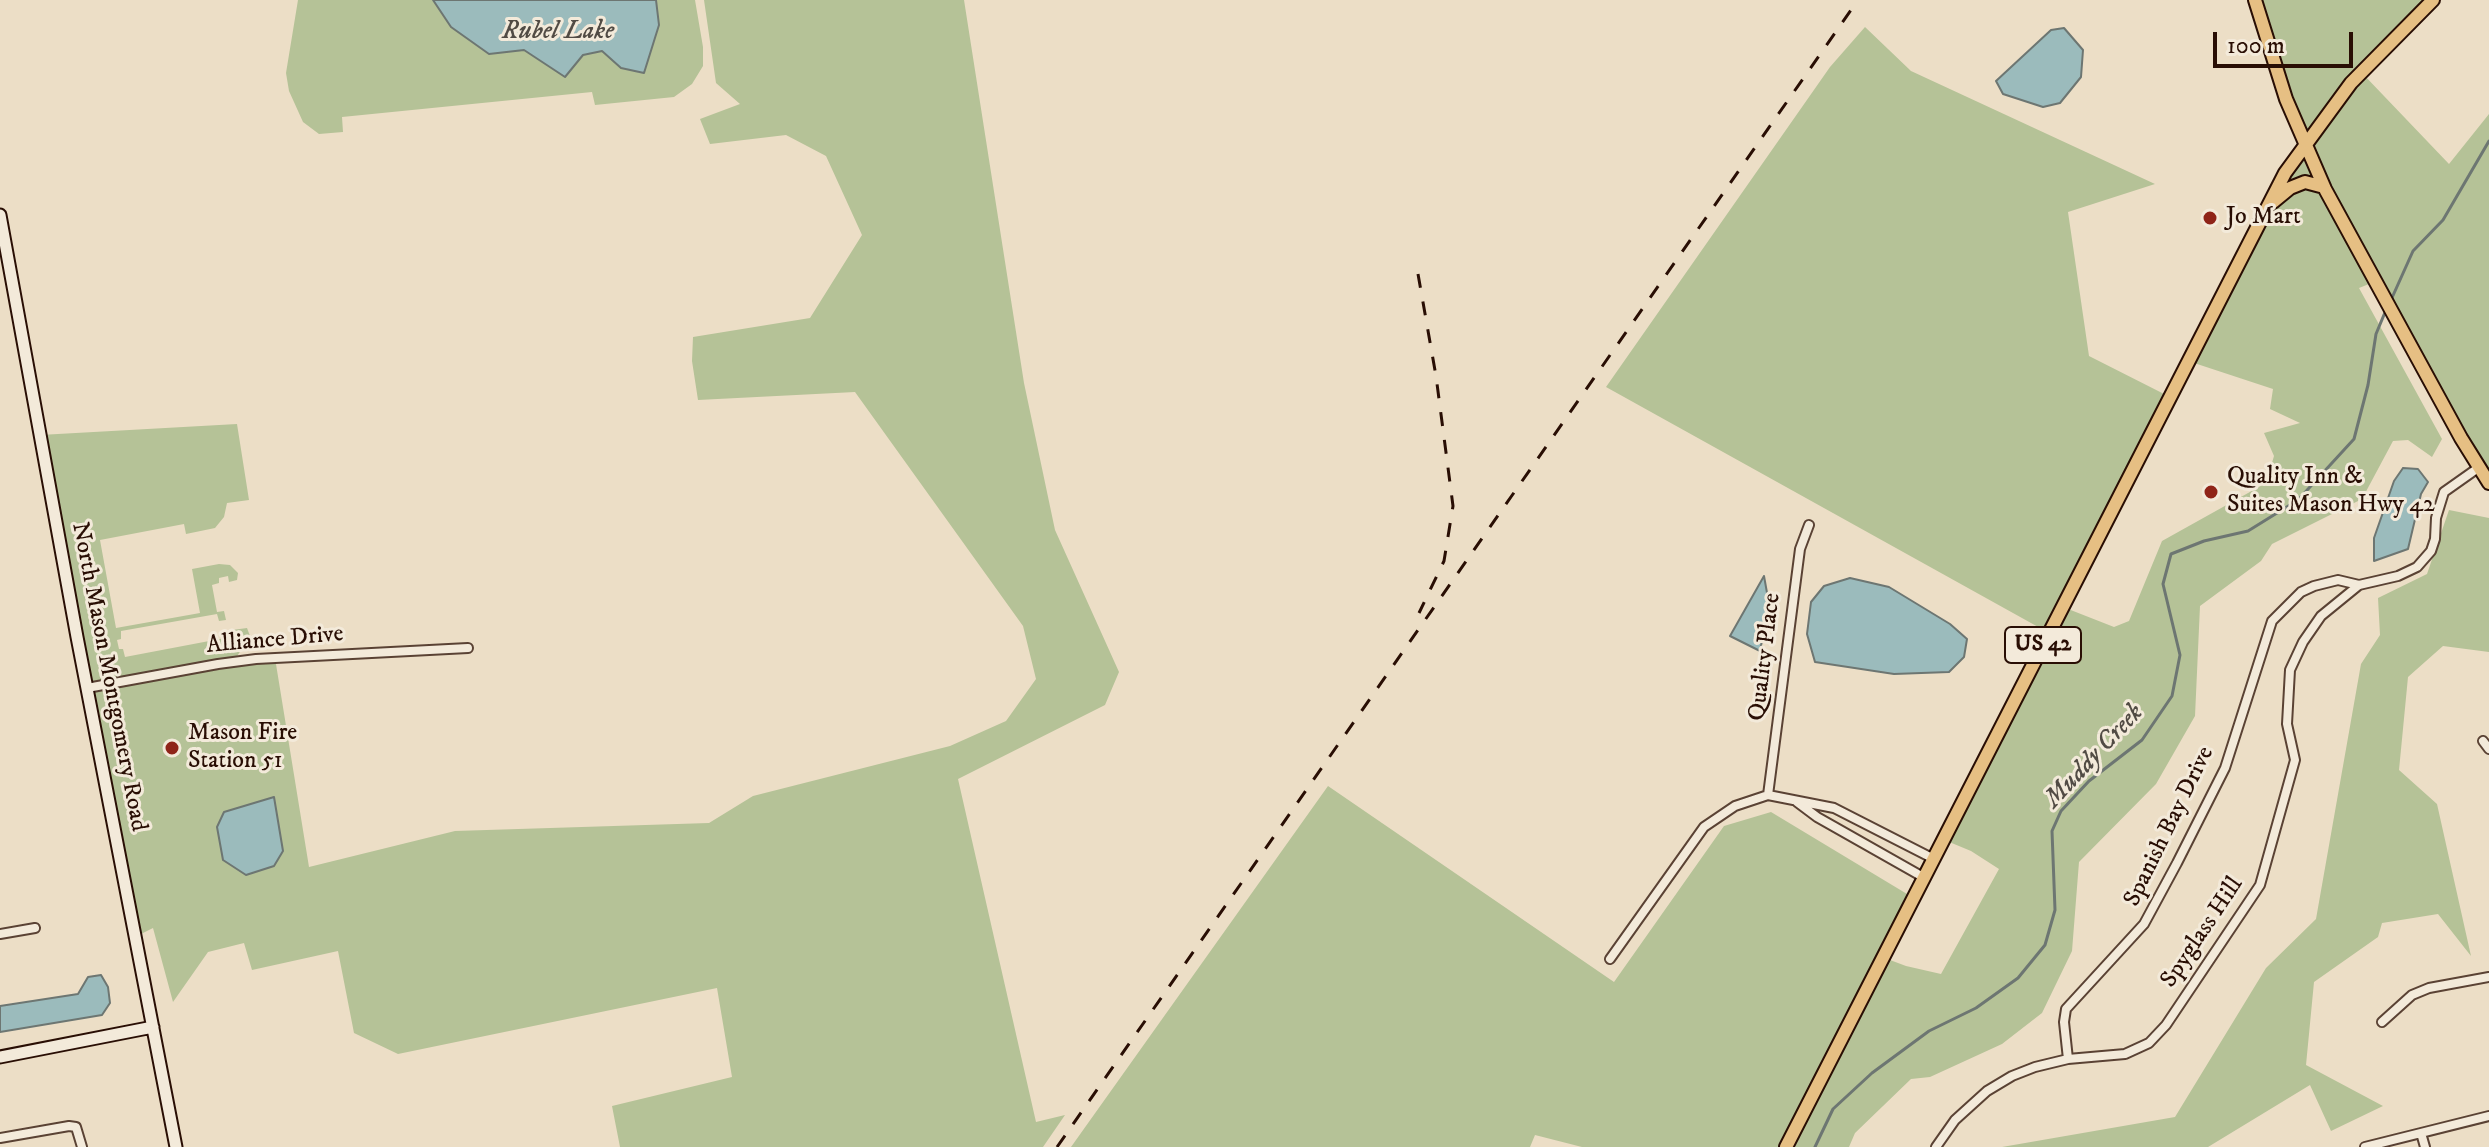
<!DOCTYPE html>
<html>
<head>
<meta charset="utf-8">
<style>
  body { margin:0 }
  #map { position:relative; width:2489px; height:1147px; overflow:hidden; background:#ecdec6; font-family:"IM FELL DW Pica",serif }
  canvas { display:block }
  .scale { position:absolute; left:2213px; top:32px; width:140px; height:36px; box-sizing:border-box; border:4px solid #290e04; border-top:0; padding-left:10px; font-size:24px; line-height:28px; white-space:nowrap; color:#290e04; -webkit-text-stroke:6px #f3eada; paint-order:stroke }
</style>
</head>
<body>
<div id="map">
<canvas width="2489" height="1147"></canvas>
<div class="scale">100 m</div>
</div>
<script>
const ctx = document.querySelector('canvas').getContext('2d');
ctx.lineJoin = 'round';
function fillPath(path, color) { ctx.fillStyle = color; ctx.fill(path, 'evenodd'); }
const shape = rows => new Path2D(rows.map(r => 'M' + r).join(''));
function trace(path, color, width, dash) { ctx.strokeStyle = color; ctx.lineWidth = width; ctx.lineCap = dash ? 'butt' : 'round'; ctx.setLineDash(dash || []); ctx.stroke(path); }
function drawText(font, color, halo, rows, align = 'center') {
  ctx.font = font + ' "IM FELL DW Pica",serif'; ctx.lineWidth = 6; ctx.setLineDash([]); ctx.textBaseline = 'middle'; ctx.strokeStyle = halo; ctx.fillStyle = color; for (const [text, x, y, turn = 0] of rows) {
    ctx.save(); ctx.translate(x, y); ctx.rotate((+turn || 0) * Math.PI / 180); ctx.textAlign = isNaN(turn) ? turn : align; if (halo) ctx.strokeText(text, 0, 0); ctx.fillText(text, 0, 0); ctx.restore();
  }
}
fillPath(shape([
  [298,0,695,0,703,47,703,66,692,84,674,97,595,105,592,92,342,117,343,132,319,134,303,122,289,91,286,73],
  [704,0,964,0,1024,383,1055,530,1119,672,1105,705,958,779,1036,1122,1065,1115,1043,1147,620,1147,612,1106,732,1077,717,988,398,1054,354,1033,338,951,252,970,244,943,208,952,173,1002,153,928,135,937,40,435,237,424,249,500,227,503,224,517,215,528,186,534,184,524,100,540,116,628,200,613,192,569,219,564,230,565,238,573,237,580,229,582,228,576,219,578,219,583,212,585,217,612,224,611,226,620,219,621,217,614,121,631,121,639,117,640,119,649,123,649,125,657,225,638,225,631,247,628,250,636,234,661,275,658,309,867,455,831,709,823,753,796,950,746,1006,721,1036,679,1023,626,855,392,698,400,692,361,693,337,810,318,862,235,826,156,786,135,710,144,700,119,740,104,716,83],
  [2260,0,2435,0,2362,73,2449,164,2489,114,2489,483,2374,282,2359,288,2442,439,2432,457,2408,440,2393,441,2362,499,2272,544,2261,561,2200,606,2195,716,2156,784,2079,862,2072,951,2042,1013,2002,1044,1930,1077,1911,1079,1855,1133,1849,1147,1582,1147,1535,1135,1530,1147,1071,1147,1328,786,1614,982,1724,826,1771,812,1912,897,1882,957,1906,966,1941,974,1999,869,1971,851,1942,839,2049,633,1606,387,1830,67,1865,27,1911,71,2155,184,2068,212,2089,356,2170,397,2063,607,2114,627,2129,621,2162,541,2266,483,2274,456,2264,433,2300,423,2270,409,2273,389,2188,361,2304,143],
  [2449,510,2489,518,2489,652,2443,646,2408,677,2399,770,2437,804,2471,956,2438,914,2382,923,2378,937,2314,982,2306,1065,2383,1106,2331,1131,2310,1085,2208,1147,2002,1147,2175,1117,2266,968,2316,919,2361,664,2380,635,2378,598,2427,574]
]), '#b5c297');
const water = shape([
  [433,0,656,0,659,25,644,73,621,68,602,51,583,55,565,77,524,50,489,54,451,27,433,0],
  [2064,28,2083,50,2081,77,2060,103,2043,107,2003,94,1996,81,2051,30,2064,28],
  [2403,468,2418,469,2428,482,2421,494,2408,549,2374,561,2374,538,2394,481,2403,468],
  [1764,576,1769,604,1760,651,1730,636,1764,576],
  [1850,578,1889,587,1950,624,1967,639,1964,657,1949,672,1894,674,1815,662,1807,634,1811,602,1824,586,1850,578],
  [274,797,283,851,274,866,246,875,223,860,217,827,224,812,274,797],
  [101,975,108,987,110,1003,102,1015,0,1032,0,1006,78,994,88,977,101,975]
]);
fillPath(water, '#9bbbbc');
trace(water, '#6d7672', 2);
trace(shape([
  [2391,300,2413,251,2443,220,2489,141],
  [1815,1147,1833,1109,1872,1073,1929,1031,1976,1008,2018,978,2045,945,2055,910,2052,831,2061,811,2089,781,2142,740,2172,696,2180,655,2163,584,2171,554,2204,541,2248,531,2298,500,2354,439,2368,385,2376,334,2386,310]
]), '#6d7672', 3);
const street = shape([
  [87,688,218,664,256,659,468,648],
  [2483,741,2489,749],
  [1768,795,1800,549,1809,525],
  [1797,802,1817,817,1923,877],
  [0,934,35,928],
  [1610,959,1704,827,1735,806,1768,795,1834,808,1932,858],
  [2382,1022,2412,995,2429,988,2489,977],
  [2068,1059,2064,1022,2066,1009,2144,924,2177,863,2225,768,2272,621,2301,592,2314,586,2338,580,2359,585],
  [2421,1133,2425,1147],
  [0,1138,69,1126,76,1127,82,1147],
  [1936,1147,1955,1120,1987,1091,2012,1076,2035,1067,2068,1059,2125,1054,2149,1043,2166,1025,2260,885,2295,760,2287,724,2290,670,2303,642,2321,616,2359,585,2398,576,2417,567,2431,551,2435,539,2436,518,2444,492,2478,468],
  [2365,1147,2489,1116]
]);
const secondary = shape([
  [0,215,77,637,176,1147],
  [0,1057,153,1027]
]);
const primary = shape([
  [2255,0,2286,99,2325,189,2461,438,2489,483],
  [2273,202,2290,188,2305,182,2324,187],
  [1786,1147,2285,173,2351,83,2433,0]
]);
trace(street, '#5a4234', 12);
trace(secondary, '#290e04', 15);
trace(primary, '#290e04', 16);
trace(street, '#f3eada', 8);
trace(secondary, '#f3eada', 11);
trace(primary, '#e6bf83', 12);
trace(shape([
  [1418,274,1436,376,1453,506,1444,561,1419,613],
  [1057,1147,1858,0]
]), '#290e04', 3, [14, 14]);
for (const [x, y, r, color] of [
  [2210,218,8,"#8f2418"],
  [2211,492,8,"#8f2418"],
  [172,748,8,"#8f2418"]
]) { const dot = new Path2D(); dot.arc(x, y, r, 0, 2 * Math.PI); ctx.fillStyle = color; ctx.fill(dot); trace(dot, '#f3eada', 3); }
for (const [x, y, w] of [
  [2043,645,76]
]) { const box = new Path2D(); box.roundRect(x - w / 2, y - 18, w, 36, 6); ctx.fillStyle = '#f3eada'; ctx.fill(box); trace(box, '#290e04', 2); }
drawText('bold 22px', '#290e04', null, [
  ["US 42",2043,645]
]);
drawText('24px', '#290e04', '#f3eada', [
  ["Jo Mart",2226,218],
  ["Quality Inn &",2227,478],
  ["Suites Mason Hwy 42",2227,506],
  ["Mason Fire",188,734],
  ["Station 51",188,762]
], 'left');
drawText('24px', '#290e04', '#f3eada', [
  ["Alliance Drive",275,641,-5],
  ["Quality Place",1766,657,-83],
  ["North Mason Montgomery Road",108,677,79],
  ["Spanish Bay Drive",2170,827,-64],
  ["Spyglass Hill",2203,933,-56]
]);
drawText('italic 26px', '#514b44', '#f3eada', [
  ["Rubel Lake",558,33],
  ["Muddy Creek",2095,757,-47]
]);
</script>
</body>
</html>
